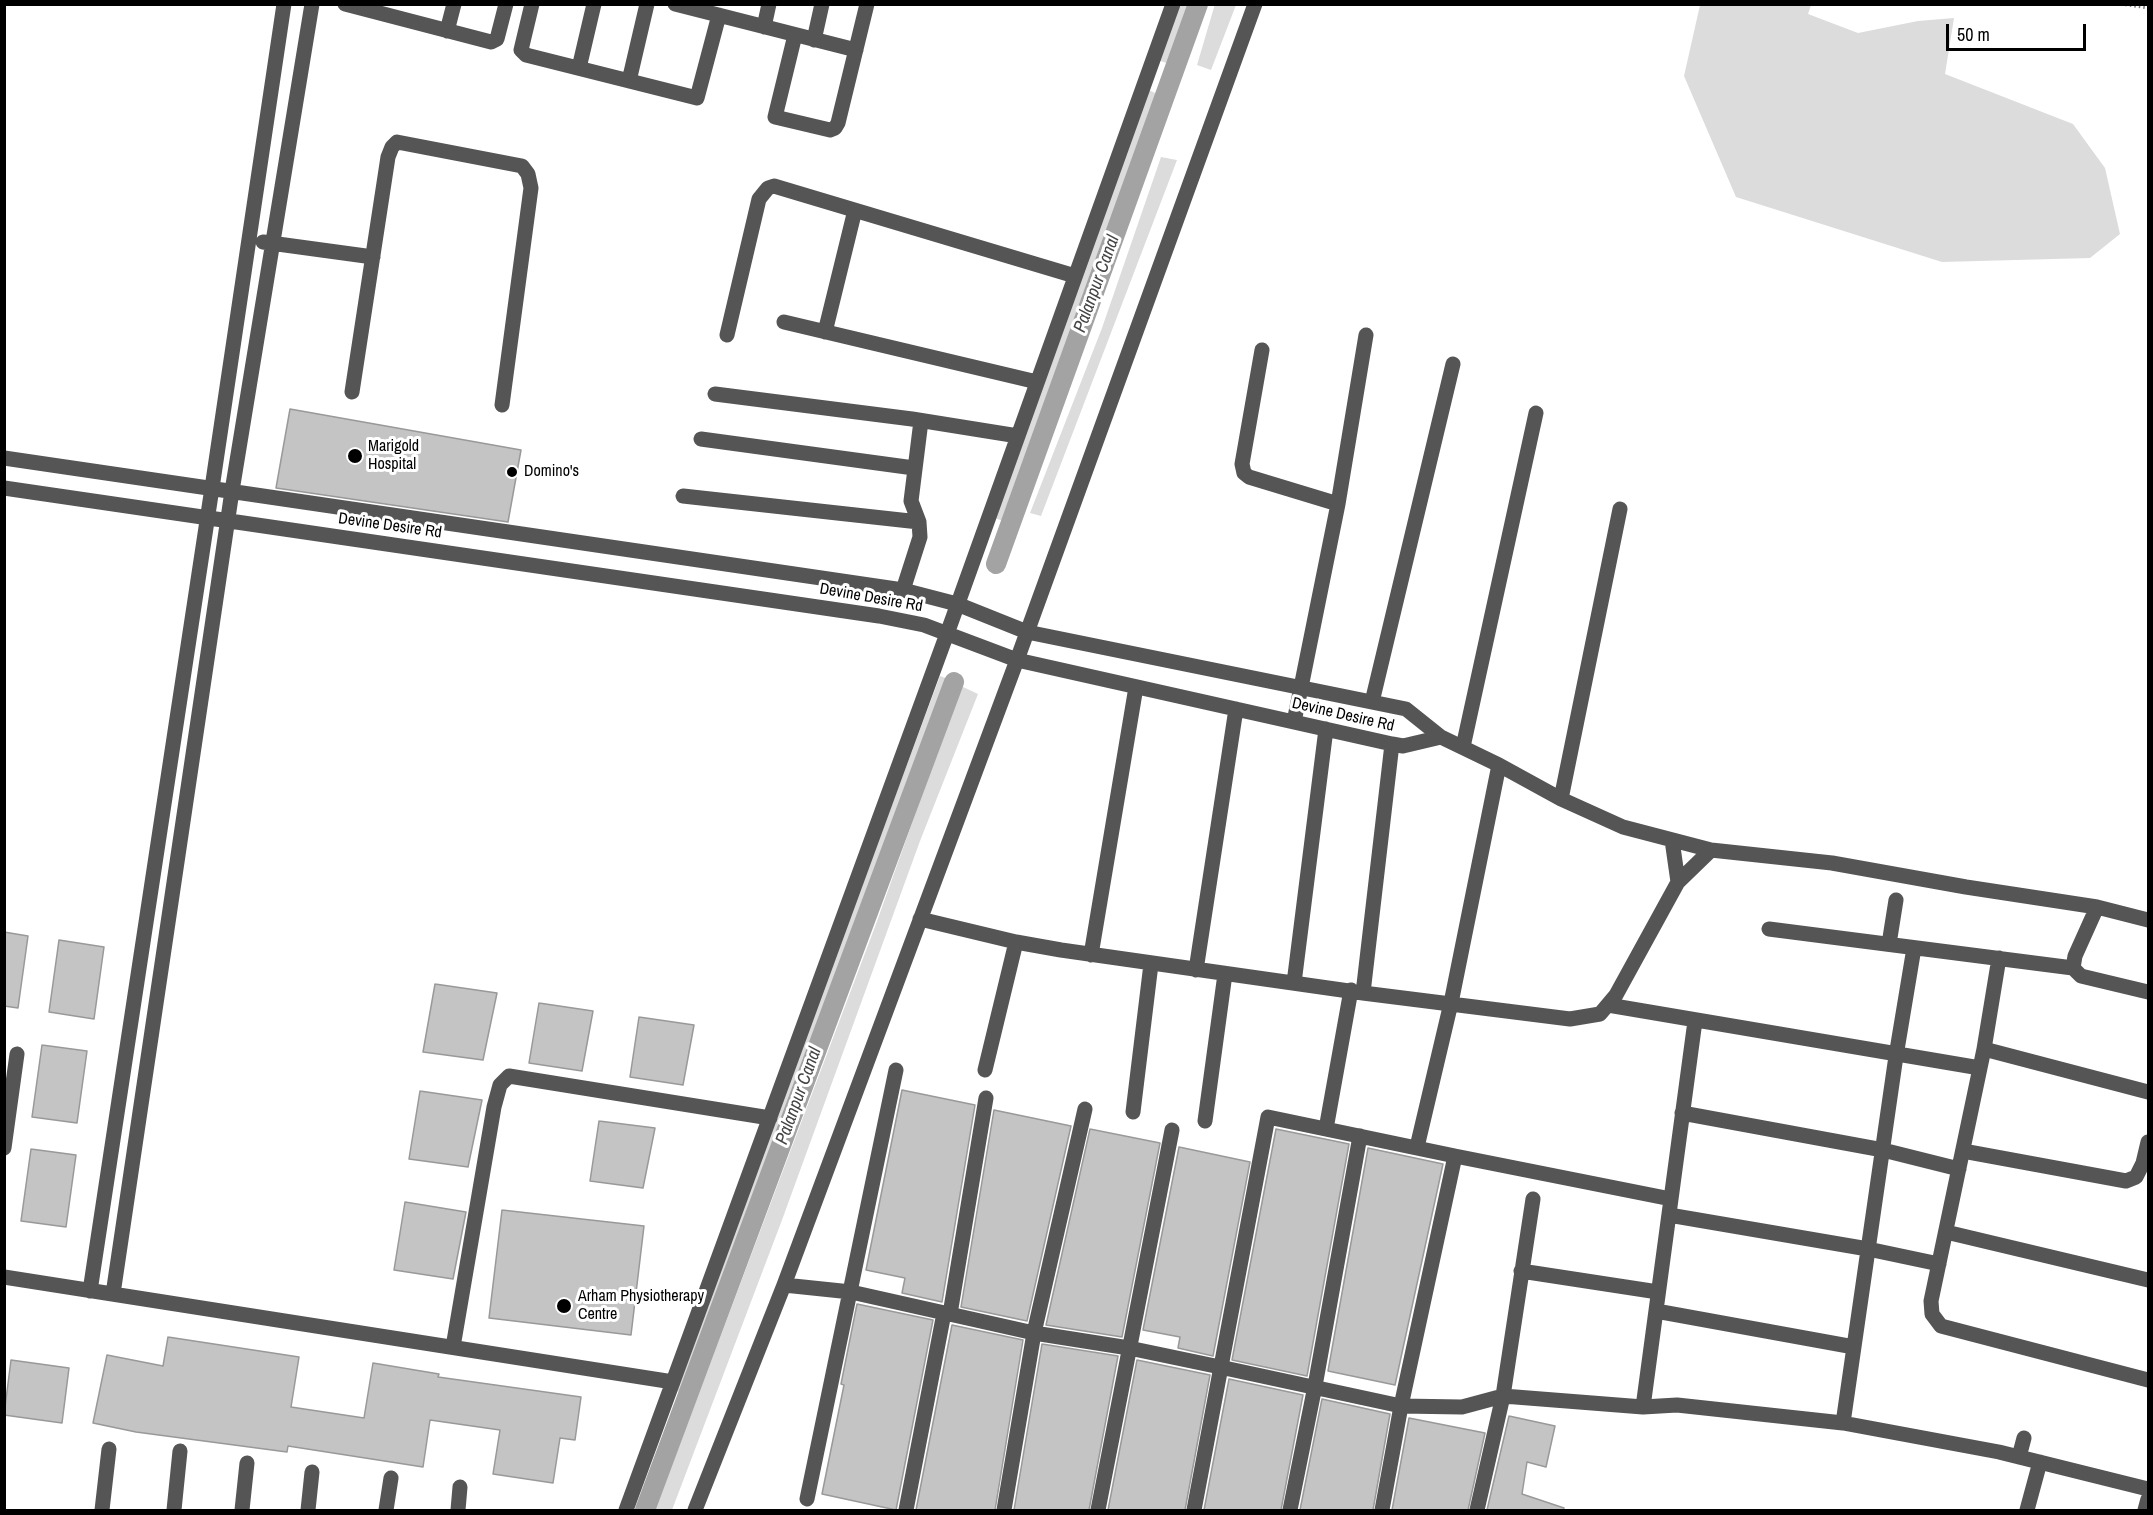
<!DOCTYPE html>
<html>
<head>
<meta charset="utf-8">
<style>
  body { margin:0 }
  #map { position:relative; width:2153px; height:1515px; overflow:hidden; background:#fff; font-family:"Archivo Narrow",sans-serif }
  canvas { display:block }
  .frame { position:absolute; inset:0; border:6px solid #000; pointer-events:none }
  .scale { position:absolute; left:1946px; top:24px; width:140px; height:27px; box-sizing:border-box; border:3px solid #000; border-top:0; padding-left:8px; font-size:18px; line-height:21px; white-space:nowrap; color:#000; -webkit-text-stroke:4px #fff; paint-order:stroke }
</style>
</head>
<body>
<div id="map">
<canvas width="2153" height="1515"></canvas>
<div class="frame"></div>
<div class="scale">50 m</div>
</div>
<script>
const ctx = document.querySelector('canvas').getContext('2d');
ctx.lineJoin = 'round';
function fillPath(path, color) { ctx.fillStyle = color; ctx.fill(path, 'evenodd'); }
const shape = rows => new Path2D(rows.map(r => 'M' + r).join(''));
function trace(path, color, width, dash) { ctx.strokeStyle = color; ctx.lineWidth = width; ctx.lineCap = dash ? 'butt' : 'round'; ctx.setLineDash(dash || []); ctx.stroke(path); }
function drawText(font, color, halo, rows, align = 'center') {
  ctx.font = font + ' "Archivo Narrow",sans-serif'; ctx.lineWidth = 6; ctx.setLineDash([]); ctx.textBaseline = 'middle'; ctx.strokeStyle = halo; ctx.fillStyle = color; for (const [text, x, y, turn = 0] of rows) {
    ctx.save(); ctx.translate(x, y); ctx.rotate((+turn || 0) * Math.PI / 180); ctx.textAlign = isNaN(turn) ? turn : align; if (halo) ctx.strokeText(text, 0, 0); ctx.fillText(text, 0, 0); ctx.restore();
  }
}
fillPath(shape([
  [1215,4,1236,5,1211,70,1197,65],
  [1179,5,1192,5,1170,64,1157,60],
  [1700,5,1811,5,1808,14,1858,33,1918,21,1954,18,1945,74,2073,124,2105,168,2120,234,2090,258,1942,262,1736,197,1684,76],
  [1149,90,1157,94,1112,225,1003,521,995,518],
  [1161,157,1177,160,1041,516,1030,513,1102,328],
  [940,676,948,679,891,825,680,1392,674,1390],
  [961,686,978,694,920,841,782,1220,672,1510,655,1510,876,924]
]), '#dcdcdc');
trace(shape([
  [996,564,1198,4],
  [645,1510,954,682]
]), '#a3a3a3', 20);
const building = shape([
  [290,409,521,450,508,522,276,488,290,409],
  [4,932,28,936,18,1008,4,1006,4,932],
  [59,940,104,947,94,1019,49,1012,59,940],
  [435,984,497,993,483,1060,423,1052,435,984],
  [539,1003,593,1011,582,1071,529,1063,539,1003],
  [639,1017,694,1025,683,1085,630,1077,639,1017],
  [42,1045,87,1051,77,1123,32,1117,42,1045],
  [902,1090,975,1105,942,1302,902,1293,905,1278,866,1270,902,1090],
  [420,1091,482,1100,468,1167,409,1159,420,1091],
  [994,1110,1071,1126,1027,1321,961,1307,994,1110],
  [599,1121,655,1128,643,1188,590,1181,599,1121],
  [1090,1129,1160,1143,1122,1337,1046,1325,1090,1129],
  [1276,1129,1349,1144,1307,1376,1232,1360,1276,1129],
  [1179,1147,1250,1162,1213,1356,1178,1348,1180,1337,1143,1330,1179,1147],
  [1368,1148,1443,1164,1395,1385,1328,1371,1368,1148],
  [31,1149,76,1155,66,1227,21,1221,31,1149],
  [405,1202,466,1212,453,1279,394,1270,405,1202],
  [502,1210,644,1226,631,1335,489,1318,502,1210],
  [857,1304,933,1320,896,1510,822,1494,844,1385,841,1384,857,1304],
  [952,1325,1023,1340,995,1510,916,1510,952,1325],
  [168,1337,299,1357,291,1407,364,1418,373,1363,439,1374,438,1377,581,1397,575,1440,560,1438,553,1483,493,1474,500,1430,430,1420,423,1467,288,1446,287,1452,136,1432,93,1423,107,1355,163,1366,168,1337],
  [1042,1344,1118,1356,1089,1510,1014,1510,1042,1344],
  [11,1360,69,1368,62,1423,4,1415,11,1360],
  [1137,1360,1210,1375,1185,1510,1108,1510,1137,1360],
  [1229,1379,1303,1395,1281,1510,1204,1510,1229,1379],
  [1322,1399,1390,1414,1373,1510,1300,1510,1322,1399],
  [1509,1416,1555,1426,1546,1467,1527,1462,1522,1494,1564,1508,1563,1510,1487,1510,1509,1416],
  [1409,1418,1485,1433,1468,1510,1392,1510,1409,1418]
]);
fillPath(building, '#c4c4c4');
trace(building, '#999', 1.5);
trace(shape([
  [2121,4,2148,8]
]), '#777', 3, [1.5, 3]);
trace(shape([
  [345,4,491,42,497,39,506,4],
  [532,4,521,50,526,55,697,98,719,15],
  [675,4,856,50],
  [764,27,769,4],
  [447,31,454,4],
  [795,35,775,117,830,130,835,128,838,123,867,4],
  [814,40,822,4],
  [579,68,594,4],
  [629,81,647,4],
  [263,242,373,257],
  [784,322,1037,382],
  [825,332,855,210],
  [727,335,759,199,768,188,774,186,1075,276],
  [1262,350,1242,464,1244,473,1249,477,1338,504],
  [352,392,388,157,392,147,397,142,522,166,528,174,531,188,502,405],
  [715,394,912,419,1018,436],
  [701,439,914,468],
  [4,458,903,590,957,604,1027,632,1406,709,1441,737,1499,765,1561,799,1623,827,1711,850,1832,863,1966,887,2097,907,2148,920],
  [4,488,879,616,924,625,1017,660,1392,744,1403,746,1441,737],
  [683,496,919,522],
  [903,590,920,537,919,522,911,501,921,421],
  [1372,702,1453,364],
  [1294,722,1338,504,1366,335],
  [1463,747,1536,413],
  [1561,799,1620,509],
  [1672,840,1678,882],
  [2097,907,2075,956,2073,968,2081,976,2148,992],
  [920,919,1016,942,1061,950,1363,993,1570,1019,1600,1014,1616,995,1678,882,1711,850],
  [1769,929,2073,968],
  [1889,944,1896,900],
  [1091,955,1136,687],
  [1999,958,1984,1049,1931,1301,1932,1314,1941,1326,2148,1380],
  [1196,970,1236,709],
  [1294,983,1326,729],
  [1363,993,1392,744],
  [1608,1005,1980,1068],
  [1984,1049,2148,1092],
  [985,1070,1016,942],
  [1133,1112,1151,964],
  [1682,1113,1883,1150,1959,1169],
  [1205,1121,1225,974],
  [1326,1129,1351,990],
  [1417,1147,1451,1003,1499,765],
  [4,1148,17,1054],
  [1963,1151,2126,1181,2136,1177,2143,1163,2148,1142],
  [1455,1156,1671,1199],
  [1669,1215,1868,1249,1939,1264],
  [1946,1232,2148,1280],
  [1521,1271,1658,1292],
  [4,1277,673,1382],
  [784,1285,851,1292,1034,1333,1129,1348,1220,1367,1401,1406,1462,1407,1503,1396,1643,1407,1677,1405,1843,1423,1999,1452,2148,1489],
  [90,1291,212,488,284,4],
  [113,1294,232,491,312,4],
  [1656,1311,1854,1347],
  [950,1314,986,1098],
  [453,1347,494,1107,500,1085,509,1076,770,1118],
  [1643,1407,1695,1021],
  [1843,1423,1896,1056,1914,948],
  [2019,1457,2024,1438],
  [807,1499,896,1070],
  [102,1510,109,1449],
  [174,1510,180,1451],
  [242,1510,247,1463],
  [308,1510,312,1472],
  [386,1510,391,1478],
  [458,1510,460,1487],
  [626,1510,952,620,1173,4],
  [695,1510,784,1285,1017,660,1255,4],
  [906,1510,944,1313],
  [1004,1510,1034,1333,1085,1109],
  [1098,1510,1172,1130],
  [1194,1510,1268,1117,1455,1156,1401,1406,1382,1510],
  [1290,1510,1315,1386,1360,1136],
  [1477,1510,1503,1396,1533,1199],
  [2027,1510,2040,1462],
  [2145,1510,2148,1499]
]), '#555', 15);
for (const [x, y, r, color] of [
  [355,456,8,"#000"],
  [512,472,6,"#000"],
  [564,1306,8,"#000"]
]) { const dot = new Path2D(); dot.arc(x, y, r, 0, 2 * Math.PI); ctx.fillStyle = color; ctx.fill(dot); trace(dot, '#fff', 2); }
drawText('16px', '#000', '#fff', [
  ["Marigold",368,447],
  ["Hospital",368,465],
  ["Domino's",524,472],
  ["Arham Physiotherapy",578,1297],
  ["Centre",578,1315]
], 'left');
drawText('16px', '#000', '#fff', [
  ["Devine Desire Rd",390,526,8],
  ["Devine Desire Rd",871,598,10],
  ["Devine Desire Rd",1343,715,13]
]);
drawText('italic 18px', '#444', '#fff', [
  ["Palanpur Canal",1097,284,-70],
  ["Palanpur Canal",799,1096,-70]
]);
</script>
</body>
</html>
